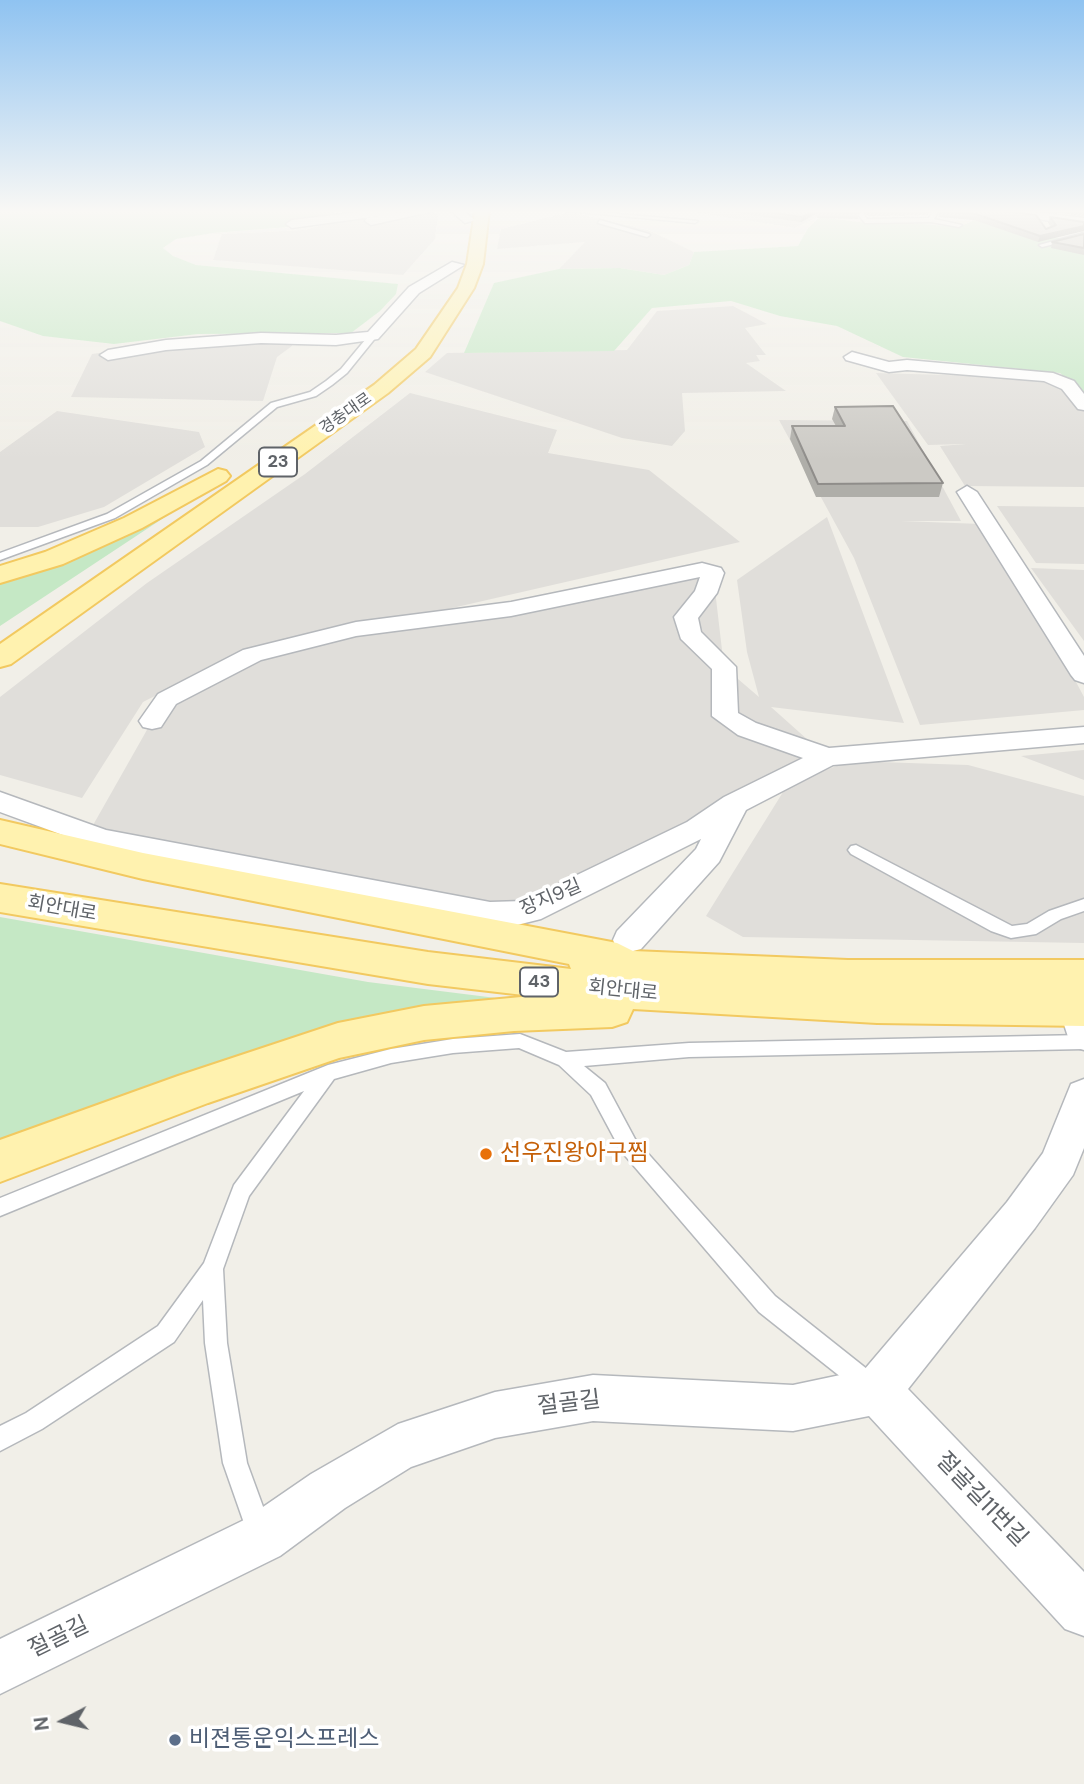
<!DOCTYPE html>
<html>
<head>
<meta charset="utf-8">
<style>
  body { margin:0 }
  #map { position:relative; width:1084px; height:1784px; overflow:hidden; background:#f1efe8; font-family:"DM Sans",sans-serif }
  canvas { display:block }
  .north { position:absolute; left:28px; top:1686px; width:70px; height:70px; -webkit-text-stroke:5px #fff; paint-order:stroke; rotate:263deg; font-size:19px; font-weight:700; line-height:28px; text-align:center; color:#5f6368 }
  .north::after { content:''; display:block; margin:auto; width:24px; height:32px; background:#5f6368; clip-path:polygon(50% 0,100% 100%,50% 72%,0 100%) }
</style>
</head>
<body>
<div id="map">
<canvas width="1084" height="1784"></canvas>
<div class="north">N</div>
</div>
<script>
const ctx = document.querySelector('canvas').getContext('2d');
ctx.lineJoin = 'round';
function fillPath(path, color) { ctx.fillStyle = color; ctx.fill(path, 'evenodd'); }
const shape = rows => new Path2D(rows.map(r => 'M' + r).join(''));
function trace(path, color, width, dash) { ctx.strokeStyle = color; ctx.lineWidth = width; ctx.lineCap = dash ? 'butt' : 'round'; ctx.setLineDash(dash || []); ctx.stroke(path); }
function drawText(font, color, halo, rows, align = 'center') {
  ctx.font = font + ' "DM Sans","Noto Sans KR",sans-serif'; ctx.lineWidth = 7; ctx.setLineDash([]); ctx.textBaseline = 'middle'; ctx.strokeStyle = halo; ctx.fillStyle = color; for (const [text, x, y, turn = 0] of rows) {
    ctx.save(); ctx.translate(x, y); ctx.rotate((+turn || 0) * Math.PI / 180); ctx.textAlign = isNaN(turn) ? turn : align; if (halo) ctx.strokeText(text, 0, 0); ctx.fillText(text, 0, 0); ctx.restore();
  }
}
fillPath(shape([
  [688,211,800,211,823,214,795,228],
  [409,212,438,214,435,239,403,275,213,260,222,234,304,230,339,221],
  [570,212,648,230,694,252,689,265,664,275,620,268,559,269,585,242,497,249,501,229],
  [733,306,767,324,745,328,766,355,756,355,760,361,746,363,786,391,682,393,685,431,672,446,622,438,425,372,447,353,627,350,657,311],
  [294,337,292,346,277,357,263,401,71,397,92,354,191,340],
  [876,373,1056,378,1084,410,1084,487,965,486,940,446,966,444,928,445],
  [410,393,557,430,548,453,649,470,740,542,317,639,301,634,294,639,235,655,143,702,82,798,0,775,0,697,147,583,305,474],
  [57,411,199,432,205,447,104,507,38,527,0,527,0,452],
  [779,420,907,421,961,521,901,521,981,524,1044,622,1084,697,1084,710,920,725,854,558],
  [997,506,1084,507,1084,564,1036,563],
  [827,517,904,723,771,707,827,757,500,912,88,834,152,721,252,655,713,573,724,667,759,697,747,652,737,580],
  [1031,568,1084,570,1084,641],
  [1084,750,1084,780,1021,756],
  [850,761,968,765,1084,796,1084,943,743,937,706,916,788,784]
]), '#e0deda');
fillPath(shape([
  [0,211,338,211,301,226,213,233,176,239,163,248,173,256,196,265,398,284,396,294,380,311,351,333,198,334,114,344,43,336,0,321],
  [820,217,867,223,900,222,960,227,974,220,1005,224,1084,245,1084,394,1060,373,903,357,837,326,780,316,731,301,652,308,614,351,464,353,494,283,559,269,620,268,664,275,689,265,694,252,798,246,808,228],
  [221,480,0,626,0,581],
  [0,917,368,982,512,1000,0,1152]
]), '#c5e8c5');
const service = shape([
  [567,211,586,211,698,221,695,223,567,211],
  [932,211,938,211,934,219,962,225,959,227,931,222,865,223,857,213,862,212,867,219,929,218,932,211],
  [600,220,649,234,650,235,647,237,598,223,600,220],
  [1084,233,1084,237,1042,247,1039,245,1084,233],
  [370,334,377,336,347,373,332,385,316,396,277,407,207,465,115,518,0,560,0,553,107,514,201,461,271,403,310,392,326,381,341,369,370,334],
  [856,845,1012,926,1027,924,1049,911,1084,899,1084,911,1061,919,1036,934,1011,938,991,931,851,854,848,850,851,846,856,845],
  [520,1034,566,1052,689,1043,1084,1035,1084,1049,689,1057,584,1066,605,1083,635,1139,775,1296,877,1377,880,1385,877,1393,869,1396,861,1393,759,1312,621,1151,591,1095,559,1065,519,1048,453,1053,391,1063,334,1079,249,1196,223,1269,227,1343,247,1463,273,1534,269,1543,260,1547,251,1543,223,1463,205,1343,203,1300,174,1342,42,1429,0,1451,0,1426,26,1413,158,1326,204,1263,234,1185,304,1091,0,1216,0,1198,328,1065,391,1049,453,1039,520,1034]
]);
const minor = shape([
  [368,211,396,211,395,213,434,211,371,225,365,221,367,218,379,216,292,228,286,224,292,220,368,211],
  [451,211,463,211,475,220,465,223,451,211],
  [998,211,1026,211,1084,218,1084,226,1004,214,998,211],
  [452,262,464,265,419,293,378,339,336,345,261,343,166,350,108,360,100,355,108,350,166,340,261,333,336,335,368,332,409,287,452,262],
  [852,352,889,362,907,360,1053,373,1074,381,1084,394,1084,410,1078,409,1062,389,1044,381,907,370,889,372,846,360,844,357,852,352],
  [967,486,977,492,1084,656,1084,683,1075,680,1071,675,957,492,967,486],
  [702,563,721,568,724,573,717,593,698,618,701,632,736,667,738,713,756,723,829,748,1084,727,1084,743,833,765,746,810,719,862,641,949,629,952,617,949,613,940,617,931,696,849,701,839,541,919,509,927,490,926,101,849,0,812,0,792,106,830,490,902,523,901,687,822,724,797,803,758,738,735,712,716,712,669,681,639,674,617,695,591,700,577,511,616,356,636,261,660,176,704,161,727,152,729,143,727,139,721,158,694,243,650,356,622,511,602,702,563],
  [1076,995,1084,998,1084,1050,1071,1046,1059,1009,1064,999,1076,995],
  [1084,1079,1084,1148,1073,1175,1035,1228,908,1389,1084,1572,1084,1636,1065,1629,869,1416,793,1431,593,1421,495,1438,411,1467,345,1508,280,1556,0,1694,0,1639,244,1520,311,1474,398,1424,495,1392,593,1375,793,1385,864,1370,1007,1202,1043,1153,1071,1084,1084,1079]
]);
const primary = shape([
  [475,211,489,211,483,264,474,288,430,357,388,393,11,664,0,667,0,644,374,385,416,349,458,288,467,264,475,211],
  [218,469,226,471,230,476,226,481,142,528,63,564,0,583,0,566,45,552,124,518,218,469],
  [0,820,143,853,617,943,633,951,848,960,1084,960,1084,992,1052,992,1084,992,1084,1026,877,1023,633,1009,627,1022,612,1027,514,1031,424,1040,339,1058,208,1103,0,1182,0,1140,178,1076,338,1023,424,1006,532,996,428,984,0,912,0,884,428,952,571,969,569,964,143,879,0,844,0,820]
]);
trace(service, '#b5b8bc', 3);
trace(minor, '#b5b8bc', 3);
trace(primary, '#f2c960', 4);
fillPath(service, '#fff');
fillPath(minor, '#fff');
fillPath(primary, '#fff2af');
fillPath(shape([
  [737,211,858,211,859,213,858,219,817,218,816,214,801,222,736,213],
  [862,211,931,211,927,215,868,216],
  [940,211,1005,211,1046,229,1051,227,1048,223,1050,217,1084,222,1038,242,974,220,938,217],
  [1042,211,1084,211,1084,216],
  [1084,234,1084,255,1051,248,1052,242],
  [835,407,943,483,939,497,816,497,790,439,792,426,836,426,832,419]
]), '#afaea9');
fillPath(shape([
  [814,211,817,211,816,214,801,222,802,217],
  [1084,226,1084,231,1038,242,1040,236]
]), '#8f8d8a');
const building = shape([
  [761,211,814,211,802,217,761,211],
  [817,211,858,211,859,213,818,212,817,211],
  [939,211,1005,211,1036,215,1046,229,1056,225,1050,217,1084,222,1084,226,1040,236,976,214,939,211],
  [1084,234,1084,248,1052,242,1084,234],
  [893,406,943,483,818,484,792,426,845,426,835,407,893,406]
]);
fillPath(building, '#cccac5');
trace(building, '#8f8d8a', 2);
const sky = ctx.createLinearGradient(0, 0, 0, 460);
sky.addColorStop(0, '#8fc3f1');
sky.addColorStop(0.46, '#f9f8f5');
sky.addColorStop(1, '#f9f8f500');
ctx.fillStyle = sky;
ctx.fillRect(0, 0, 1084, 460);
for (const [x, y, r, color] of [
  [486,1154,7,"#e8710a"],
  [175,1740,7,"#5c6f8a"]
]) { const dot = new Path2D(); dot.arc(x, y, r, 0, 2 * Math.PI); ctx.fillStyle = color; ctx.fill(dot); trace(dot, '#fff', 2.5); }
drawText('16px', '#5f6368', '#fff', [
  ["경충대로",346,414,-35]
]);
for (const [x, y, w] of [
  [278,462,38],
  [539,982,38]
]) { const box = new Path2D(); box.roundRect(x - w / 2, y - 14.5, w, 29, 5); ctx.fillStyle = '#fff'; ctx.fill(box); trace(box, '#5f6368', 2); }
drawText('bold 18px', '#5f6368', null, [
  ["23",278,462],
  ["43",539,982]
]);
drawText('19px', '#5f6368', '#fff', [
  ["장지9길",551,898,-23],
  ["회안대로",62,909,10],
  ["회안대로",623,991,6]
]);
drawText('23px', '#c56008', '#fff', [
  ["선우진왕아구찜",500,1154]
], 'left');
drawText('23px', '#5f6368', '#fff', [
  ["절골길",569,1404,-7],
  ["절골길11번길",981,1500,46],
  ["절골길",59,1638,-26]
]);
drawText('23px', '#4e5e75', '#fff', [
  ["비젼통운익스프레스",189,1740]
], 'left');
</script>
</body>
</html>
